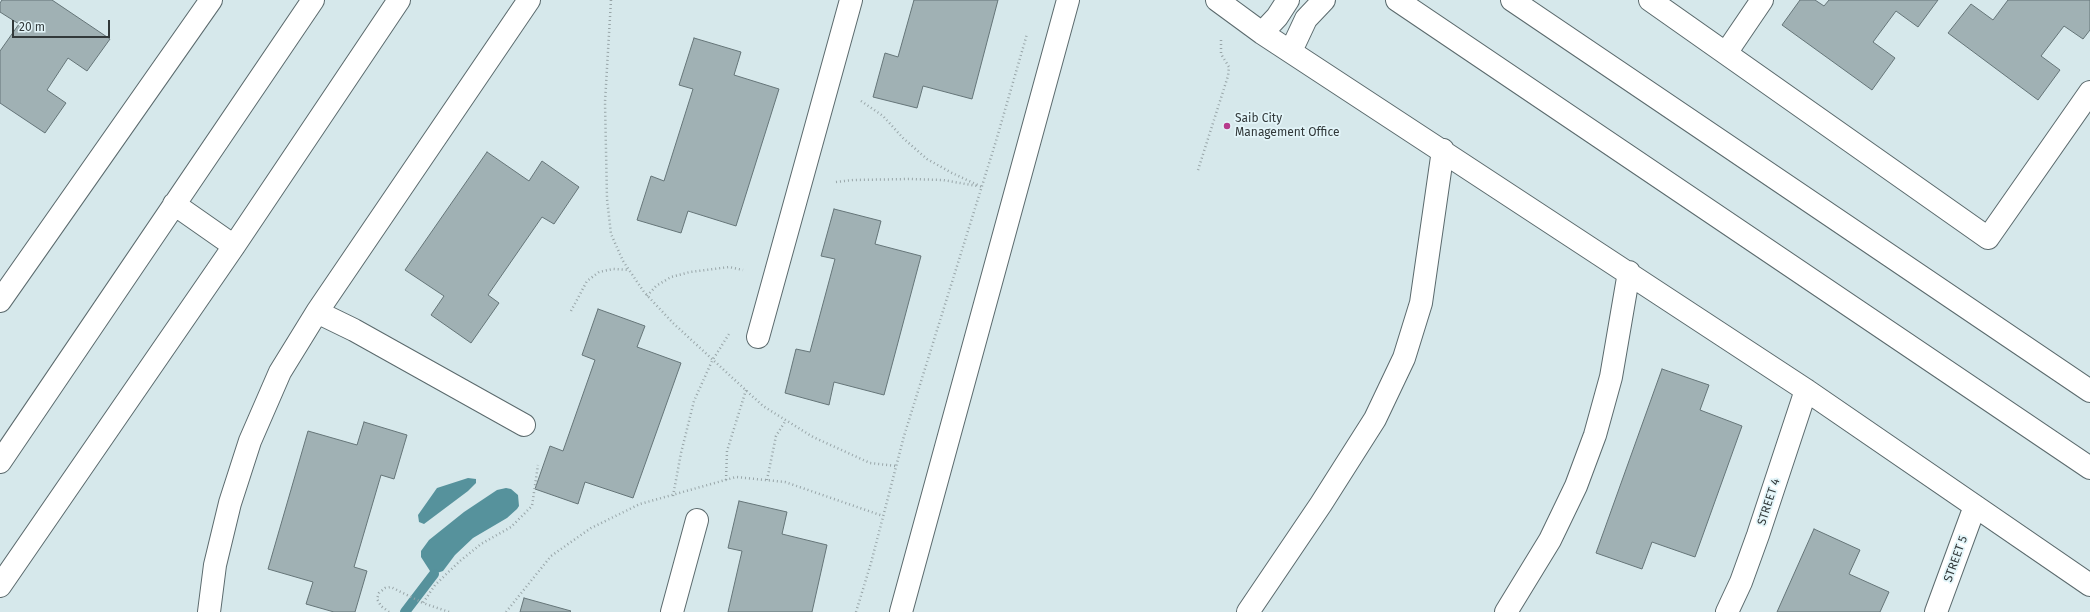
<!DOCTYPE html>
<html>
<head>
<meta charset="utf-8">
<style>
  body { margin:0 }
  #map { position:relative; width:2090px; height:612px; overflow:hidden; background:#d6e8eb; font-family:"Fira Sans",sans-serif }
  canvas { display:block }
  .scale { position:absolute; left:12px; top:20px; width:98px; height:18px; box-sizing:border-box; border:2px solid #32393a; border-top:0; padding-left:5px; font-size:12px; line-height:14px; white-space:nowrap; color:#32393a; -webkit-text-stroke:3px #e3f5f9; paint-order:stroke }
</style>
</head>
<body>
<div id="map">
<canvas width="2090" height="612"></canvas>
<div class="scale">20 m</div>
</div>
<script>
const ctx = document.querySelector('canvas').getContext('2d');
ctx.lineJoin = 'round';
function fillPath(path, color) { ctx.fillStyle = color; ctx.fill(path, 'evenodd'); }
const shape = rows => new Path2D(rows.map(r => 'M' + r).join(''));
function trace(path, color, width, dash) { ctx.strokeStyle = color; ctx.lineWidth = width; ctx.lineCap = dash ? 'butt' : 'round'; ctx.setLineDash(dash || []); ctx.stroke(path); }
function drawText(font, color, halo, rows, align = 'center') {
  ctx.font = font + ' "Fira Sans",sans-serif'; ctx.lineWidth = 3.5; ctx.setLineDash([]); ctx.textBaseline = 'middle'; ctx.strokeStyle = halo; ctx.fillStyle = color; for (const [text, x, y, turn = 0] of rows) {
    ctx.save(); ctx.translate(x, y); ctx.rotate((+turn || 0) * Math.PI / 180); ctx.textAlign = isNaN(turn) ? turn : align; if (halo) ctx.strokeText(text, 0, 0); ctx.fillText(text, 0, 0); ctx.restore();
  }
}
fillPath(shape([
  [468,478,476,479,476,483,468,491,424,524,419,522,418,515,437,488],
  [506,488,511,489,518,495,519,506,517,509,507,518,473,538,455,555,443,571,434,574,430,571,421,557,421,551,429,540,464,512,497,490]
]), '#56929c');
trace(shape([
  [405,612,434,574]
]), '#56929c', 10);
const building = shape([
  [2,0,52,0,110,39,87,71,68,58,47,90,66,103,45,133,0,103,0,51,19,24,0,12,0,3,2,0],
  [914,0,998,0,972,99,923,86,917,108,873,97,885,53,898,57,914,0],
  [1800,0,1815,0,1824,6,1829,0,1938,0,1918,27,1896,11,1873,42,1895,58,1872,90,1782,25,1800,0],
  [2008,0,2090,0,2090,30,2083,39,2064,26,2041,56,2060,70,2038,100,1948,33,1971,4,1993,20,2008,0],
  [694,38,741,52,734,75,779,89,736,226,688,211,681,233,637,220,651,176,664,181,693,89,679,85,694,38],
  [487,152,529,181,542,161,579,187,554,224,542,217,488,295,499,303,471,343,431,315,444,296,405,270,487,152],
  [834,209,881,221,875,244,921,256,884,395,834,382,829,405,785,393,796,349,810,352,835,259,821,256,834,209],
  [598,309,645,326,637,347,681,363,633,498,585,482,578,504,535,489,550,446,563,451,595,360,582,355,598,309],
  [1662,369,1709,385,1700,410,1742,426,1695,557,1652,542,1642,569,1596,553,1662,369],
  [364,422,407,435,394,479,381,475,354,567,367,571,355,612,334,612,306,604,313,582,268,569,308,431,357,445,364,422],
  [739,501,787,512,782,534,827,545,812,612,728,612,742,551,728,548,739,501],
  [1814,529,1860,550,1849,574,1889,592,1880,612,1777,612,1814,529],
  [524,598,571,611,570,612,520,612,524,598]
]);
fillPath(building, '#a0b1b4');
trace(building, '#657578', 1);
const minor = shape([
  [1217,0,1262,33,1806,390,2090,585],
  [1397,0,2090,468],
  [1512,0,2090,391],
  [1650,0,1988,238,2090,92],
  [1262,33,1277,17,1288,0],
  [1291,51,1306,19,1324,0],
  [1726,53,1762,0],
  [174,204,234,246],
  [0,301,211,0],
  [317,312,354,330,524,425],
  [758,337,851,0],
  [0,462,313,0],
  [0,586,234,246,399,0],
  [209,612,215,565,230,503,250,441,280,372,317,312,529,0],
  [672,612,697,520],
  [901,612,1068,0],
  [1248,612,1321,504,1375,419,1404,358,1421,303,1443,150],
  [1506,612,1550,540,1576,486,1595,435,1611,377,1629,272],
  [1727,612,1741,582,1758,535,1806,390],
  [1936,612,1975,506]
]);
trace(minor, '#5b6a6d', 24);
trace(shape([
  [611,0,605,102,607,199,611,234,623,261,644,292,673,323,763,406,813,437,870,463,896,466],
  [861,101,883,116,903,138,927,159,952,173,982,187],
  [1198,170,1228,76,1229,67,1221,54,1221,38],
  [836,182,853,180,911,179,943,180,977,186],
  [647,296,656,286,671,277,690,272,729,267,743,270],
  [571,311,587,281,599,272,613,269,629,270],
  [726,480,727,451,746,390],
  [767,480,776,436,786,420],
  [673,496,681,453,694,401,712,361,729,334],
  [389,612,381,606,377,599,379,593,385,588,391,587,423,603],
  [449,612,423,603,435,585,460,561,481,544,511,527,532,506,538,465],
  [506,612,551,556,591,528,640,504,736,477,785,482,883,516],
  [856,612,871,563,904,436,996,141,1027,34]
]), '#98a5a8', 2.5, [1, 3]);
trace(minor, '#fff', 22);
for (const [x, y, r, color] of [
  [1227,126,4,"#b63b8c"]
]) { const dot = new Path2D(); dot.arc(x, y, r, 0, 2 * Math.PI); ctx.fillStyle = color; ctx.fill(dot); trace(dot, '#e3f5f9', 1.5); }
drawText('12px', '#32393a', '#e3f5f9', [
  ["Saib City",1235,119],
  ["Management Office",1235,133]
], 'left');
drawText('12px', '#32393a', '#e3f5f9', [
  ["STREET 4",1769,502,-72],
  ["STREET 5",1956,559,-70]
]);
</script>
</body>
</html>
